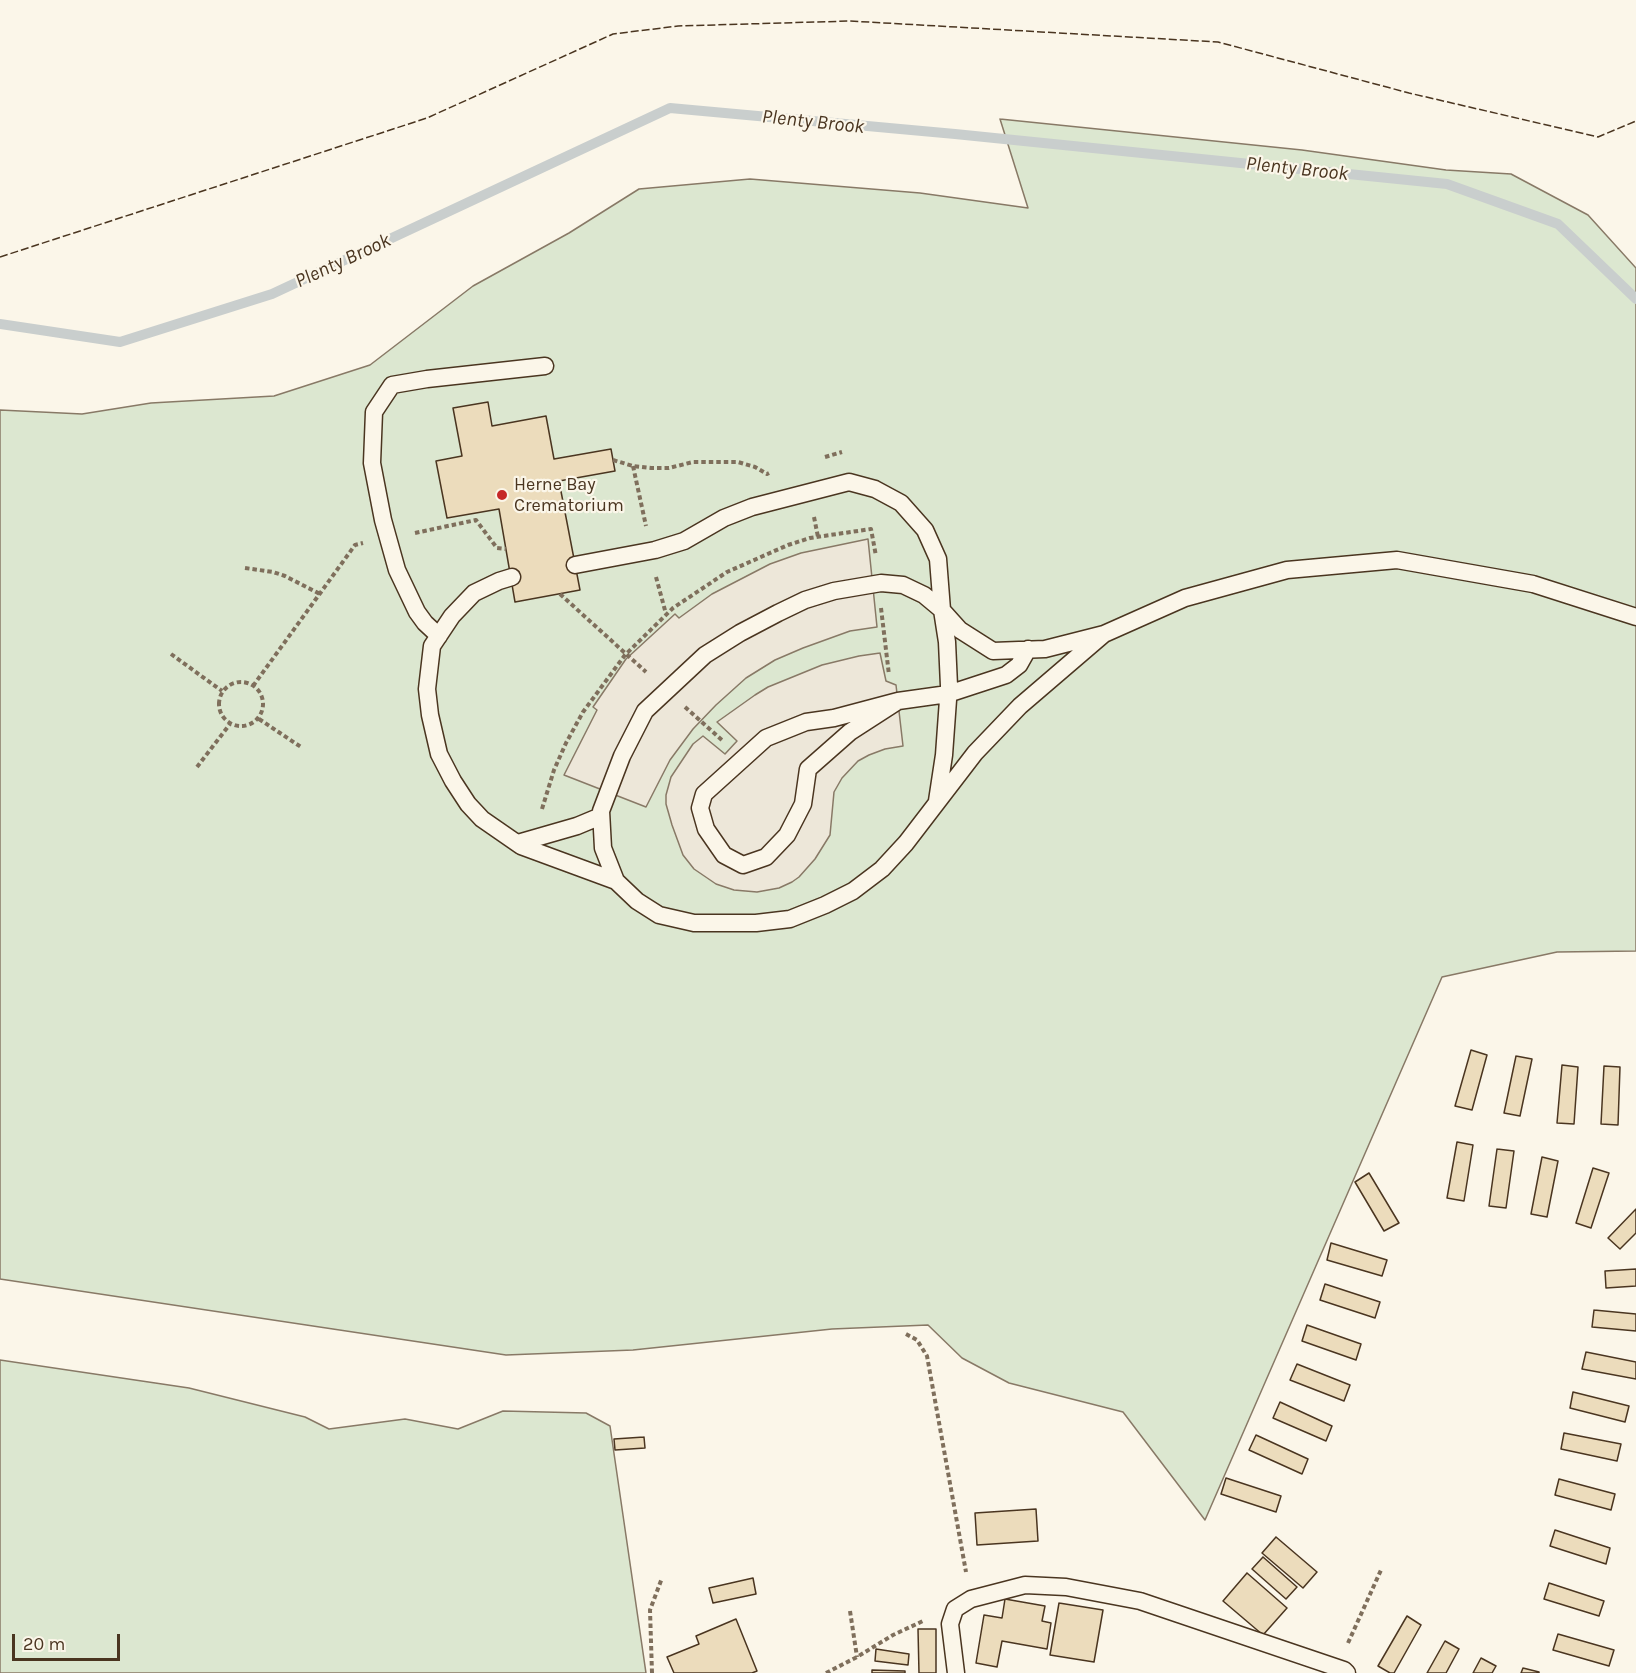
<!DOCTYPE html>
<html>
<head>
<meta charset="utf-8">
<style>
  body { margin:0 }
  #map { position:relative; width:1636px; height:1673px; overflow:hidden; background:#fbf6e9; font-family:Karla,sans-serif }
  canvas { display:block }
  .scale { position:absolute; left:12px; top:1634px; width:108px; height:27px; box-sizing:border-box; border:3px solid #4a3520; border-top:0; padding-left:8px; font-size:18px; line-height:21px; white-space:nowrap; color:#4a3520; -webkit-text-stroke:4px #fbf6e9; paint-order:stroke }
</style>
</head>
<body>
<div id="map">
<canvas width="1636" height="1673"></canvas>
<div class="scale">20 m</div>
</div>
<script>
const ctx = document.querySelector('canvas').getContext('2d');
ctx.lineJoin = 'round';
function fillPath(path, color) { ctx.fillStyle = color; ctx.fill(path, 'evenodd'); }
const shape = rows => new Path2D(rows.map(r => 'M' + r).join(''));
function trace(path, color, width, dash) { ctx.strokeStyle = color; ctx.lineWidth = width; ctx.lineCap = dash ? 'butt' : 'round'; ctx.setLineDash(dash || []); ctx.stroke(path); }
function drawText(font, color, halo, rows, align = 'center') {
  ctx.font = font + ' Karla,sans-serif'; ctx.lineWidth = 4.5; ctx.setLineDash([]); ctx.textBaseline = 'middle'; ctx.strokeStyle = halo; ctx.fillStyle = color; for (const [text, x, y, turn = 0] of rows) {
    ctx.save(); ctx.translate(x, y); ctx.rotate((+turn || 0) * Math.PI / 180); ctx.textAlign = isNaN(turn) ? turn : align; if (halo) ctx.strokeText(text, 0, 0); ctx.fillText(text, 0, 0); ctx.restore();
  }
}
const green = shape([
  [1000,119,1302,150,1446,170,1511,174,1588,215,1636,268,1636,951,1557,952,1442,977,1205,1520,1123,1412,1009,1383,962,1358,928,1325,832,1329,633,1350,506,1355,0,1279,0,410,82,414,151,403,274,396,370,365,473,286,569,233,639,189,750,179,920,193,1028,208,1000,119],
  [0,1360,189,1388,305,1417,329,1429,405,1419,458,1429,503,1411,586,1413,610,1426,646,1673,0,1673,0,1360]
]);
fillPath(green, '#dce7d0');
trace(green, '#887966', 1.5);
const parking = shape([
  [868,539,877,627,850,631,803,648,775,660,746,678,716,705,693,729,670,760,646,807,564,775,597,710,593,707,626,659,675,614,679,618,712,594,770,564,801,553,868,539],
  [880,653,886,681,896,685,903,746,885,749,869,755,858,761,842,778,834,792,830,835,815,859,799,877,792,882,779,888,757,892,734,890,716,884,694,869,683,855,672,825,666,804,666,795,671,777,693,744,703,736,725,754,737,741,717,722,755,695,768,687,822,665,859,656,880,653]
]);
fillPath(parking, '#ede7d9');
trace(parking, '#887966', 1.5);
trace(shape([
  [0,324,120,342,272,294,670,108,955,134,1447,184,1558,224,1636,299]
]), '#c9cecd', 10);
const building = shape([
  [488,402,492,426,546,416,554,459,611,449,615,471,559,481,580,590,515,602,499,509,447,518,436,461,462,456,453,408,488,402],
  [1471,1050,1487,1055,1472,1110,1455,1106,1471,1050],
  [1516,1056,1532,1059,1520,1116,1504,1113,1516,1056],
  [1562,1065,1578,1067,1574,1124,1557,1123,1562,1065],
  [1604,1066,1620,1067,1618,1125,1601,1124,1604,1066],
  [1457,1142,1473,1145,1464,1201,1447,1198,1457,1142],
  [1497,1149,1514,1151,1506,1208,1489,1206,1497,1149],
  [1542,1157,1558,1161,1547,1217,1531,1214,1542,1157],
  [1593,1168,1609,1173,1591,1228,1576,1223,1593,1168],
  [1369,1173,1399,1223,1384,1231,1355,1182,1369,1173],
  [1636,1209,1636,1233,1620,1249,1608,1238,1636,1209],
  [1331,1243,1387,1260,1382,1276,1327,1260,1331,1243],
  [1636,1269,1636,1286,1606,1288,1605,1271,1636,1269],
  [1325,1284,1380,1302,1375,1318,1320,1300,1325,1284],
  [1594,1310,1636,1314,1636,1331,1592,1327,1594,1310],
  [1307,1325,1361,1344,1356,1360,1302,1341,1307,1325],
  [1586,1352,1636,1362,1636,1379,1582,1369,1586,1352],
  [1297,1364,1350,1385,1344,1401,1290,1380,1297,1364],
  [1573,1392,1629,1406,1625,1422,1570,1408,1573,1392],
  [1280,1402,1332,1426,1326,1441,1273,1418,1280,1402],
  [1564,1433,1621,1444,1617,1461,1561,1449,1564,1433],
  [1256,1435,1308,1459,1302,1474,1249,1450,1256,1435],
  [644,1437,645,1448,615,1450,614,1439,644,1437],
  [1226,1478,1281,1496,1276,1512,1221,1494,1226,1478],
  [1559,1479,1615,1494,1611,1510,1555,1495,1559,1479],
  [1036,1509,1038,1541,977,1545,975,1513,1036,1509],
  [1555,1530,1610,1548,1606,1564,1550,1546,1555,1530],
  [1276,1537,1317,1572,1303,1588,1262,1553,1276,1537],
  [1263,1557,1297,1587,1286,1599,1252,1569,1263,1557],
  [1247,1573,1287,1608,1263,1635,1223,1601,1247,1573],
  [753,1578,756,1594,713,1603,709,1588,753,1578],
  [1549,1583,1604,1601,1599,1616,1544,1599,1549,1583],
  [1005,1599,1045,1606,1042,1621,1051,1623,1047,1649,1002,1641,997,1667,976,1663,984,1615,1002,1618,1005,1599],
  [1059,1603,1103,1610,1094,1662,1050,1655,1059,1603],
  [1407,1616,1421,1625,1394,1673,1390,1673,1378,1666,1407,1616],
  [736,1619,757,1671,752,1673,674,1673,667,1657,699,1644,696,1636,736,1619],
  [918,1629,936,1629,936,1673,919,1673,918,1629],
  [1558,1634,1614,1650,1609,1666,1553,1650,1558,1634],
  [1445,1641,1459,1649,1446,1673,1427,1673,1445,1641],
  [876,1649,909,1654,908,1665,875,1661,876,1649],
  [1481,1658,1496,1666,1492,1673,1473,1673,1481,1658],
  [1523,1668,1539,1672,1539,1673,1521,1673,1523,1668],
  [872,1670,905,1671,905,1673,872,1673,872,1670]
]);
fillPath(building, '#ecdcbc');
trace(building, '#4a3520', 1.5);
const lane = shape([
  [575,565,655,550,684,541,724,518,752,507,849,482,875,489,901,503,925,530,938,559,942,610,947,642,949,686,944,755,937,801],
  [512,577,499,581,474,593,452,616,432,646,427,689,430,715,439,754,453,781,468,804,482,819,521,846,616,881,637,901,659,915,694,923,756,923,790,919,825,905,853,891,882,869,906,843,975,753,1020,706,1104,634,1045,649,993,651,960,630,942,610,924,595,903,585,881,583,834,591,805,600,778,613,740,633,705,655,645,711,622,756,601,811,603,848,616,881],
  [1104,634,1185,598,1287,570,1397,560,1533,584,1636,617],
  [439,636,425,623,417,612,397,570,383,520,372,463,374,412,392,385,427,379,545,366],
  [898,701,834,718,806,722,766,738,704,794,700,808,706,829,724,855,743,865,766,857,787,835,803,804,808,769,850,732,898,701,948,694,1006,675,1019,665,1028,649],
  [518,843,577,826,601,816],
  [956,1673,950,1624,955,1609,971,1599,1025,1585,1066,1587,1140,1601,1344,1670,1347,1673]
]);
trace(lane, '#4a3520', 19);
trace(shape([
  [825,457,842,452],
  [613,460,633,466,651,468,669,468,693,462,738,462,755,467,767,474,769,473],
  [633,466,646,526],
  [814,517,818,537],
  [415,533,476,520,497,548,506,549],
  [245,568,273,572,285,576,320,594],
  [656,577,666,614],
  [560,594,646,672],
  [881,608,889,675],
  [171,654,222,691],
  '219 704a22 22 0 1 1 44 0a22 22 0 1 1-44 0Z',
  [253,686,355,545,363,543],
  [685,707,724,742],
  [259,719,301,747],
  [197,767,230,724],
  [542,809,554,770,566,743,583,712,625,655,673,608,727,572,788,545,810,538,871,529,876,556],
  [906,1334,917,1340,927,1356,966,1572],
  [850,1611,857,1657],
  [1348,1643,1381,1570],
  [652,1673,650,1610,662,1578],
  [826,1673,857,1657,893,1635,923,1621]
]), '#7f6f5c', 4, [4.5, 3]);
trace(lane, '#fbf6e9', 16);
trace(shape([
  [0,257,427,118,613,34,678,26,850,21,1218,42,1409,93,1598,137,1636,121]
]), '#4a3520', 1.5, [8, 3]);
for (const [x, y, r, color] of [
  [502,495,6,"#c62828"]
]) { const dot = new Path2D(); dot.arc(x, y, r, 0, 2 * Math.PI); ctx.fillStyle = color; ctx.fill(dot); trace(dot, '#fbf6e9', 2); }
drawText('18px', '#4a3520', '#fbf6e9', [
  ["Herne Bay",514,485],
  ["Crematorium",514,506]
], 'left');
drawText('italic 20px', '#4a3520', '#fbf6e9', [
  ["Plenty Brook",813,122,6],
  ["Plenty Brook",1297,169,6],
  ["Plenty Brook",343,261,-25]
]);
</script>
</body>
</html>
